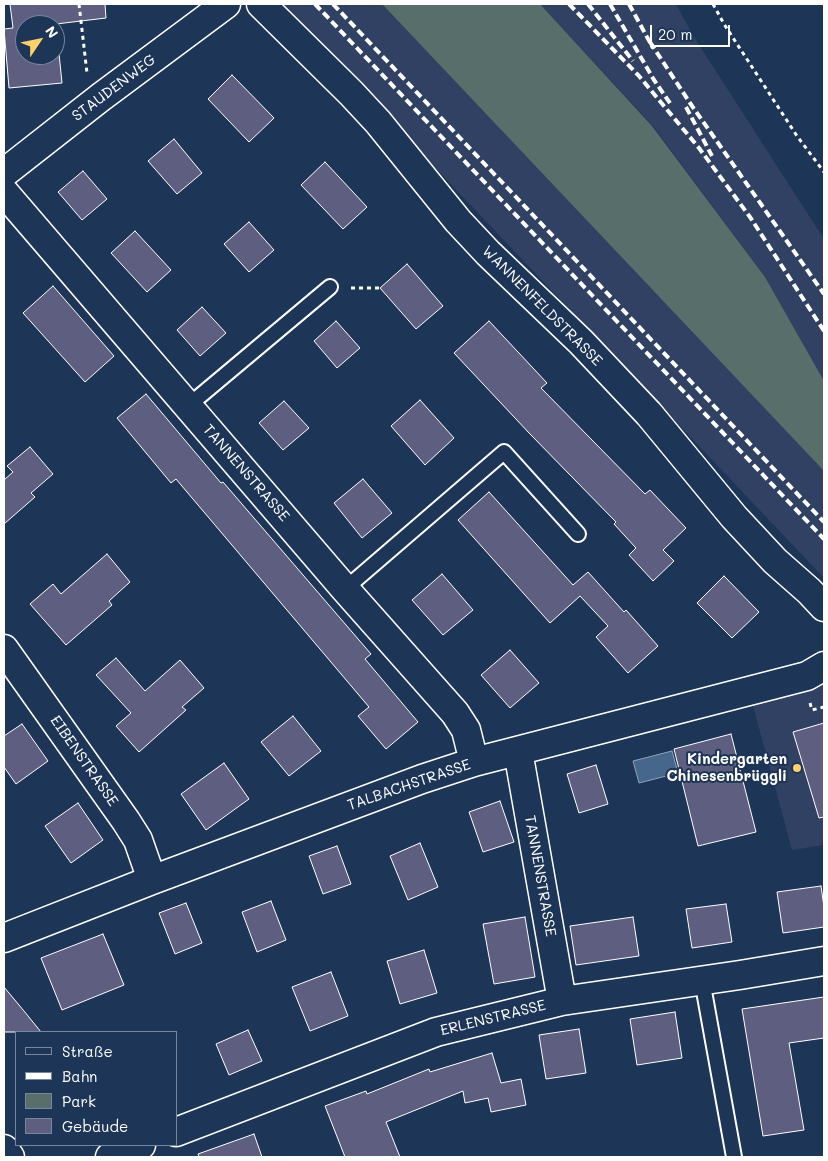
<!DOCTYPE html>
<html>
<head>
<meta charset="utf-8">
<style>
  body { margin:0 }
  #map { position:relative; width:828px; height:1161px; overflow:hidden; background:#1d3557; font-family:Mali,sans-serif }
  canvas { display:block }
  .frame { position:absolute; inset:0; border:5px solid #fff; pointer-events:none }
  .legend { position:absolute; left:15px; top:1031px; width:162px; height:115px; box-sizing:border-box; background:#1d3557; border:1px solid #77869a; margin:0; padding:6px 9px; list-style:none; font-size:15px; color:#fff }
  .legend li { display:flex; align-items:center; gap:10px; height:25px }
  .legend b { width:25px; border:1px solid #77869a }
  .north { position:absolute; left:15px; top:15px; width:50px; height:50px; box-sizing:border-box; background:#1d3557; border:1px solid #77869a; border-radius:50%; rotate:56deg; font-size:14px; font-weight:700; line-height:20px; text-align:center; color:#fff }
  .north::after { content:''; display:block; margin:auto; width:18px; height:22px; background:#ffd166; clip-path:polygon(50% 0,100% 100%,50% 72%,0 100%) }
  .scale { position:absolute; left:650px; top:25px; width:80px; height:22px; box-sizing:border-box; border:2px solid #fff; border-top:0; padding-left:6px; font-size:15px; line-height:18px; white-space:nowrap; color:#fff; -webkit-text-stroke:4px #1d3557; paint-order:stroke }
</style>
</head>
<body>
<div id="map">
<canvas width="828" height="1161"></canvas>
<div class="frame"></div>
<ul class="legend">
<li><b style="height:6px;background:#1d3557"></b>Straße</li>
<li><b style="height:6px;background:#fff"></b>Bahn</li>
<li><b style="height:14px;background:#586e6a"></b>Park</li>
<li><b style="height:14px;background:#5e5e80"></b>Gebäude</li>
</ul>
<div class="north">N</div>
<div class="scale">20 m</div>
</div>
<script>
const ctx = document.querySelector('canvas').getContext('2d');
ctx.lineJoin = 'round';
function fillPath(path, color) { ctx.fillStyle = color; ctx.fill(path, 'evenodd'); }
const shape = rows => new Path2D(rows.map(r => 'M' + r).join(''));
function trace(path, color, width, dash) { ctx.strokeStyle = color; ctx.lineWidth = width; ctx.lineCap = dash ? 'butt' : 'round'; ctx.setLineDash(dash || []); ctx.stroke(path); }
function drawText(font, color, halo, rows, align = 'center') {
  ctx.font = font + ' Mali,sans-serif'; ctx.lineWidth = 4; ctx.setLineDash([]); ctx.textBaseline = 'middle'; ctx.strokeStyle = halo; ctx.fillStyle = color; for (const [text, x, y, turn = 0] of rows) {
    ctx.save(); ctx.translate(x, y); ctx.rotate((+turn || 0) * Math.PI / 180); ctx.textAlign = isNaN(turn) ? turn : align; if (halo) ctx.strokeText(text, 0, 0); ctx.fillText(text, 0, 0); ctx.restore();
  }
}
fillPath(shape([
  [280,4,382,4,824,471,824,578],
  [540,4,676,4,694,37,824,239,824,381,765,277,653,126],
  [824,666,824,845,792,850,749,691]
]), '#304163');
fillPath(shape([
  [382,4,540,4,652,126,765,277,824,381,824,471]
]), '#586e6a');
const water = shape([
  [672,751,678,773,639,783,633,761,672,751]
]);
fillPath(water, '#47668c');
trace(water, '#91a3ba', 1);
const building = shape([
  [10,4,105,4,106,18,56,24,62,83,9,88,4,29,13,28,10,4],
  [25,25,55,25,55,55,25,55,25,25],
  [232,75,274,118,249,142,208,99,232,75],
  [174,139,202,173,177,194,148,161,174,139],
  [325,162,367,207,343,229,301,185,325,162],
  [83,171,107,199,82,220,58,192,83,171],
  [249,222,274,250,249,272,224,244,249,222],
  [135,231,171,270,147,292,111,253,135,231],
  [407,264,443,306,416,329,380,288,407,264],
  [53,286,114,356,85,382,23,313,53,286],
  [202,307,226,333,200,356,177,330,202,307],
  [336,321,360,348,337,368,314,341,336,321],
  [489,321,547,383,541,388,645,494,650,490,686,528,663,550,674,561,653,581,629,555,636,548,614,524,616,522,530,434,454,353,489,321],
  [146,394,221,483,223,482,371,654,365,659,418,722,386,749,358,716,369,707,176,479,171,483,117,418,146,394],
  [420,400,454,438,425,465,391,426,420,400],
  [284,401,309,428,283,450,259,423,284,401],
  [30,447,53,474,31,493,35,497,4,524,4,480,13,472,7,466,30,447],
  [363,479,392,513,362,538,334,503,363,479],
  [489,492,573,585,588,572,624,612,626,610,658,646,628,673,596,637,608,626,580,596,550,623,458,520,489,492],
  [107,554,130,582,109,601,112,605,66,645,30,604,53,584,61,594,107,554],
  [442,574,473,610,443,635,412,600,442,574],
  [724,576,759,612,732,638,697,603,724,576],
  [510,650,539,683,510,708,481,675,510,650],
  [116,658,145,691,180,660,204,688,182,707,186,710,139,752,116,726,131,713,96,675,116,658],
  [293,716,321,751,289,776,261,742,293,716],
  [824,723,824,817,819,818,793,732,824,723],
  [22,724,48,761,16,784,4,767,4,736,22,724],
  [731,734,756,832,698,846,674,749,731,734],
  [224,763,249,799,206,830,181,794,224,763],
  [596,765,608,804,579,813,567,774,596,765],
  [500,801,514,842,483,852,469,812,500,801],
  [78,803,103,840,71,863,45,826,78,803],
  [420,843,438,887,408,900,390,856,420,843],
  [337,846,351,884,323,894,309,856,337,846],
  [821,886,824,907,824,927,783,933,777,892,821,886],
  [271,901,286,940,257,952,242,912,271,901],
  [186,903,202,943,175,954,159,913,186,903],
  [726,904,732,942,692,948,686,909,726,904],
  [525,917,535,977,494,984,483,924,525,917],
  [633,917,639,956,576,965,570,926,633,917],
  [103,934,124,985,62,1010,41,958,103,934],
  [424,950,437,993,400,1004,387,961,424,950],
  [331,972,348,1016,310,1031,292,987,331,972],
  [4,987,24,1011,41,1032,4,1032,4,987],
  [824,997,824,1038,789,1043,804,1130,763,1136,742,1009,824,997],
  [675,1012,682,1058,637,1065,630,1019,675,1012],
  [579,1029,586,1073,546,1079,539,1035,579,1029],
  [248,1030,262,1061,229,1075,216,1044,248,1030],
  [492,1053,501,1083,521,1079,526,1105,491,1112,488,1098,465,1103,463,1091,386,1122,400,1157,345,1157,325,1106,366,1091,367,1094,429,1069,430,1072,492,1053],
  [254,1134,262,1157,199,1157,198,1154,254,1134]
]);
fillPath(building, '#5e5e80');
trace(building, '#fff', 1);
const lane = shape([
  [188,406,330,287],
  [345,589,504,452,578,534],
  [702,980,734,1157]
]);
const street = shape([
  [261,4,351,93,378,122,458,221,488,253,581,342,649,414,734,517,775,561,809,591,824,607],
  [4,173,101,97,226,4],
  [4,192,345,589,455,713,466,730,474,762],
  [4,649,126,821,138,840,152,880],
  [518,751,562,1001],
  [4,938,152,880,422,779,474,762,807,676,824,666],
  [176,1132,436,1032,562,1001,740,975,824,961],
  [110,1157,141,1145]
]);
const primary = shape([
  [4,1149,10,1157]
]);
trace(lane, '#fff', 18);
trace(street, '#fff', 31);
trace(primary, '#fff', 31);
trace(shape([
  [79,4,87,73],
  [713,4,724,24,797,136,824,172],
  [351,288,380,288],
  [810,703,812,710,824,707]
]), '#fff', 3, [4, 4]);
trace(lane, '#1d3557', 14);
trace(street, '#1d3557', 28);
trace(primary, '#1d3557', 28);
trace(shape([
  [315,4,824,539],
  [333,4,824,522],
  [569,4,639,76,699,148,750,217,824,331],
  [588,4,633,61],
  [610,4,654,80,672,106],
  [629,4,653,48],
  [650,42,690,103,824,294],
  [686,107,712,156]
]), '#fff', 4, [8, 4]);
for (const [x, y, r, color] of [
  [797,768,5,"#ffd166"]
]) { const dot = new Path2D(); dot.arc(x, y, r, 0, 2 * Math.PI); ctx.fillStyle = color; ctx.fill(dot); trace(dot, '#1d3557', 2); }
drawText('15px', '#fff', '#1d3557', [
  ["STAUDENWEG",114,88,-37],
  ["WANNENFELDSTRASSE",542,306,45],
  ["TANNENSTRASSE",246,473,49],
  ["EIBENSTRASSE",84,761,55],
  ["TALBACHSTRASSE",409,785,-19],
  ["TANNENSTRASSE",540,876,80],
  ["ERLENSTRASSE",493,1018,-14]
]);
drawText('bold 15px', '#fff', '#1d3557', [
  ["Kindergarten",787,759],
  ["Chinesenbrüggli",787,776]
], 'right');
</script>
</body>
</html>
